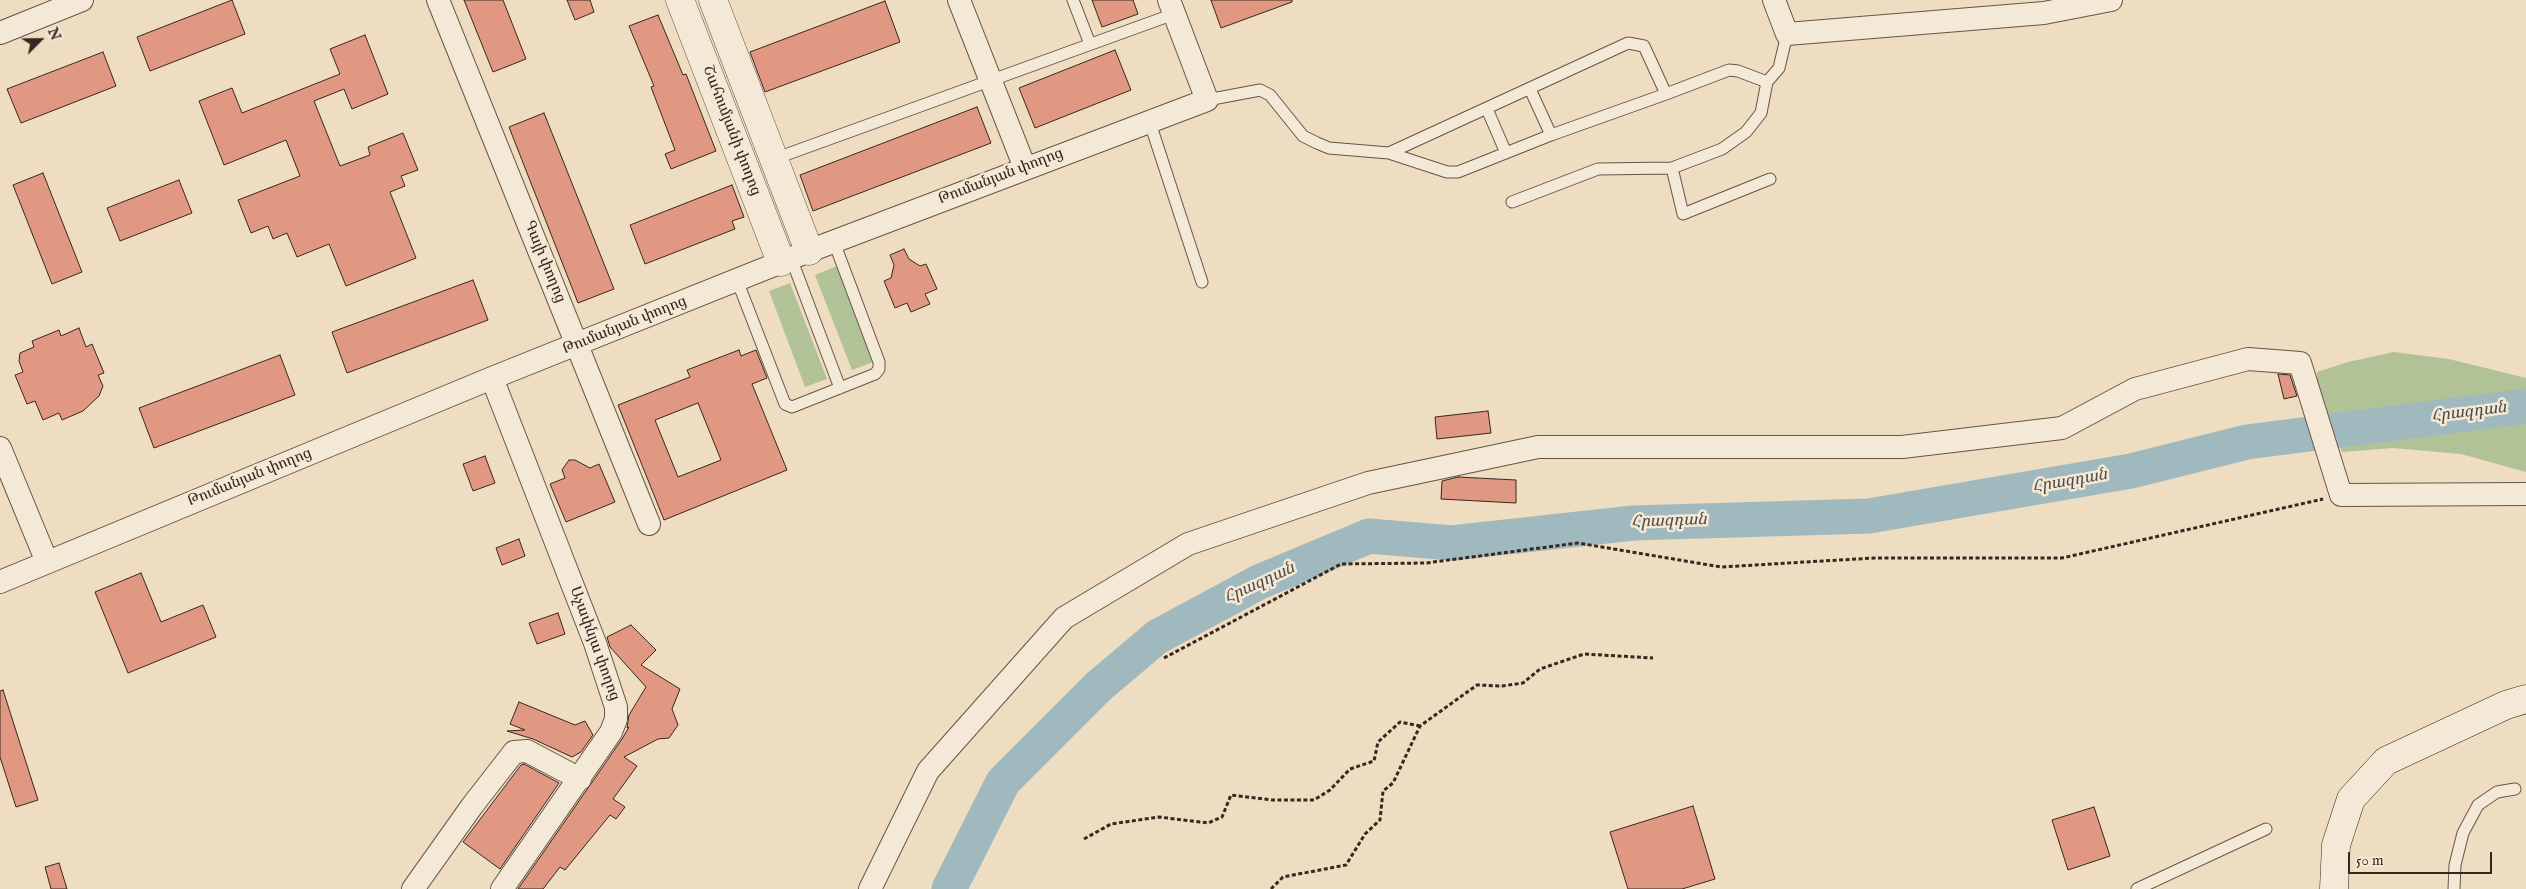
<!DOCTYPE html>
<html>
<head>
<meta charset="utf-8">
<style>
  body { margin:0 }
  #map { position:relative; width:2526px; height:889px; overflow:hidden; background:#eeddc0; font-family:"IM FELL English",serif }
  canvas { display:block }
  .north { position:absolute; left:15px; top:15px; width:50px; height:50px; -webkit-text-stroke:4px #f4e9d6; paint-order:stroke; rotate:67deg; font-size:14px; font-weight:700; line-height:20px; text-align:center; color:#3a261f }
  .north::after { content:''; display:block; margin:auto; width:18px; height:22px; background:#3a261f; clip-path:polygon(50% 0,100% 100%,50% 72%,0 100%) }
  .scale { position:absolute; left:2348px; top:852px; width:144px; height:22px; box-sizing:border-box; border:2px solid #3a261f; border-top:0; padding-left:6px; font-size:15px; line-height:18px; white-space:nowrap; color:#3a261f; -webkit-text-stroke:4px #f4e9d6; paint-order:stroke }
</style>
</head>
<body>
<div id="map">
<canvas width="2526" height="889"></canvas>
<div class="north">N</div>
<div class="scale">50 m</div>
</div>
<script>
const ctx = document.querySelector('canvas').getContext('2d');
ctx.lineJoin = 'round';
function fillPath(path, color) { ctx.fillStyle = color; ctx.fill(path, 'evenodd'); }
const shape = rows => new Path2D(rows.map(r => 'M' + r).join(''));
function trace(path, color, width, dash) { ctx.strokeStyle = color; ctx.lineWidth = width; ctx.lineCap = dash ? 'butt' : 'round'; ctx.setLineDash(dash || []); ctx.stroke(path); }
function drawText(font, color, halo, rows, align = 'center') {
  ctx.font = font + ' "IM FELL English","Noto Serif Armenian",serif'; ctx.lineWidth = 5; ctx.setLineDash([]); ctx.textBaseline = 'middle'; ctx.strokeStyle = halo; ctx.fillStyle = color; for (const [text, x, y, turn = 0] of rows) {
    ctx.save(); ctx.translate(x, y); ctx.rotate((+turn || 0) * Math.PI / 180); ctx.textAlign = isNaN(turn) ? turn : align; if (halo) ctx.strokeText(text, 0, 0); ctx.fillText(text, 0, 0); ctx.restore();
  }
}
fillPath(shape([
  [837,266,873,362,852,370,815,275],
  [790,283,827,379,805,387,769,291],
  [2394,352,2449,359,2526,378,2526,472,2461,454,2393,448,2342,452,2317,392,2317,372,2348,362]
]), '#b2c297');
trace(shape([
  [949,889,1003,782,1099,686,1157,637,1259,582,1369,536,1452,543,1633,523,1869,516,2131,471,2247,442,2526,406]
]), '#9fb9be', 35);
const building = shape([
  [232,0,245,34,150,71,137,37,232,0],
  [464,0,503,0,526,59,493,72,464,0],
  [567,0,590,0,594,12,575,20,567,0],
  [1092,0,1133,0,1138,14,1102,27,1092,0],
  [1211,0,1292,0,1292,2,1221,28,1211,0],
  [885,1,900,42,765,92,750,52,885,1],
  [658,15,683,75,686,74,716,151,671,169,665,154,675,150,651,87,654,86,629,26,658,15],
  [365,35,388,94,352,109,344,89,314,101,340,166,370,155,368,147,403,133,418,170,401,176,405,186,390,192,416,258,346,286,329,244,297,257,287,233,273,239,268,226,251,233,238,200,300,176,286,140,224,165,199,101,232,88,242,113,340,74,330,49,365,35],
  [1115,50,1131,90,1035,128,1019,88,1115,50],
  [103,52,116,86,21,123,7,89,103,52],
  [977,107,991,143,813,211,800,175,977,107],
  [544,113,614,289,578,303,509,127,544,113],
  [43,173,82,272,52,284,13,185,43,173],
  [179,180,192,213,120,241,107,208,179,180],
  [732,185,744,217,732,221,735,229,645,264,630,225,732,185],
  [904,249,909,259,920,266,926,264,937,289,925,294,930,304,911,312,907,303,895,308,884,281,891,278,894,265,890,255,904,249],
  [473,280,488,320,347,373,332,332,473,280],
  [79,328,86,347,92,344,104,373,98,375,103,386,99,396,83,411,62,420,59,413,43,420,35,401,27,404,15,375,23,372,19,361,20,353,34,347,32,341,59,330,61,336,79,328],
  [739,350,741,356,756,350,767,378,752,384,787,470,664,520,618,405,690,377,687,370,739,350],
  [698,403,721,460,678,477,655,420,698,403],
  [280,355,295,395,154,448,139,408,280,355],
  [2278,374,2290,375,2297,396,2284,399,2278,374],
  [1488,411,1491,433,1437,439,1435,417,1488,411],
  [485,456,495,483,473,491,463,464,485,456],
  [569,460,575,460,590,468,599,464,615,502,566,522,550,484,565,478,562,470,569,460],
  [1458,477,1516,480,1516,503,1441,499,1442,481,1458,477],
  [519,539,525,556,502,565,496,548,519,539],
  [141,573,161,622,203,605,216,637,128,673,95,592,141,573],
  [558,613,565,634,537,644,529,623,558,613],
  [631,625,656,650,641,665,680,689,672,709,678,725,669,738,658,739,624,757,637,766,613,799,625,807,616,819,610,815,565,870,560,867,543,889,518,889,622,739,629,727,627,728,629,715,646,687,610,647,607,637,631,625],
  [3,690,38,800,16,807,0,757,0,691,3,690],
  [519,702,575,725,585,721,593,735,581,752,572,757,533,739,507,731,525,730,510,724,519,702],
  [524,764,559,783,500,869,463,842,521,765,524,764],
  [1693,806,1715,879,1682,889,1628,889,1610,832,1693,806],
  [2094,807,2110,856,2068,870,2052,820,2094,807],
  [59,863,67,889,51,889,45,867,59,863]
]);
fillPath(building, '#e09882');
trace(building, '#3a261f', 1);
const service = shape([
  [1073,0,1090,44],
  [1530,89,1551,135],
  [1207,100,1260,90,1270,95,1303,136,1317,143,1329,148,1389,153,1628,43,1644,46,1666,94,1729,70,1738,71,1767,82,1779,68,1787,34],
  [1487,109,1506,153],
  [1149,120,1202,282],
  [1389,153,1447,172,1458,172,1551,135,1666,94],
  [774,159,1174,14],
  [1672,168,1683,214,1770,179],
  [1512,202,1598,169,1672,168,1722,149,1746,132,1761,113,1767,82],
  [791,258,840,388],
  [737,280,785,404,792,407,875,374,879,369,879,362,834,242],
  [2137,889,2266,829],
  [2454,889,2455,865,2463,833,2478,805,2497,792,2515,789]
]);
const minor = shape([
  [438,0,649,524],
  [959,0,1025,168],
  [1774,0,1787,34,2044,13,2111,0],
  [0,33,82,0],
  [492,378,595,643,616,707,616,719,611,732,502,889],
  [0,448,47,562],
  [0,582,492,378,809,251,1207,100,1169,0],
  [413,889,472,806,514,752,527,751,580,779],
  [870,889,928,771,1064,618,1188,544,1368,483,1538,447,1902,447,2062,428,2135,389,2248,359,2300,363,2341,495,2526,494]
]);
const tertiary = shape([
  [680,0,781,262],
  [713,0,809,251]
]);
const secondary = shape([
  [2334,889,2336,845,2351,799,2386,761,2506,705,2526,699]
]);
trace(service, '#675447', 13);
trace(minor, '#675447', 24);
trace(tertiary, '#675447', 29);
trace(secondary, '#3a261f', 29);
trace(shape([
  [1164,658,1341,564,1426,563,1578,543,1721,567,1874,558,2062,558,2323,499],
  [1084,839,1111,824,1159,817,1208,823,1222,817,1231,795,1272,800,1314,800,1330,790,1350,769,1374,761,1378,742,1400,722,1420,726],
  [1271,889,1283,877,1346,865,1365,834,1380,820,1383,791,1393,783,1420,726,1477,685,1502,686,1523,683,1540,669,1584,654,1653,658]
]), '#3a261f', 3, [4, 2.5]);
trace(service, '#f4e9d6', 11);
trace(minor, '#f4e9d6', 22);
trace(tertiary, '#f4e9d6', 28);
trace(secondary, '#f4e9d6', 28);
drawText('15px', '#3a261f', '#f4e9d6', [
  ["Շահումյանի փողոց",731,131,69],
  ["Թումանյան փողոց",1001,177,-21],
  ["Գայի փողոց",544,262,68],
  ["Թումանյան փողոց",625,326,-22],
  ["Թումանյան փողոց",250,478,-22],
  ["Աչափնյա փողոց",594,644,70]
]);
drawText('italic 16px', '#534b47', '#f4e9d6', [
  ["Հրազդան",2469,413,-7],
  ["Հրազդան",2070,482,-10],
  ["Հրազդան",1669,522,-2],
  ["Հրազդան",1260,584,-25]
]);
</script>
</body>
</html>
